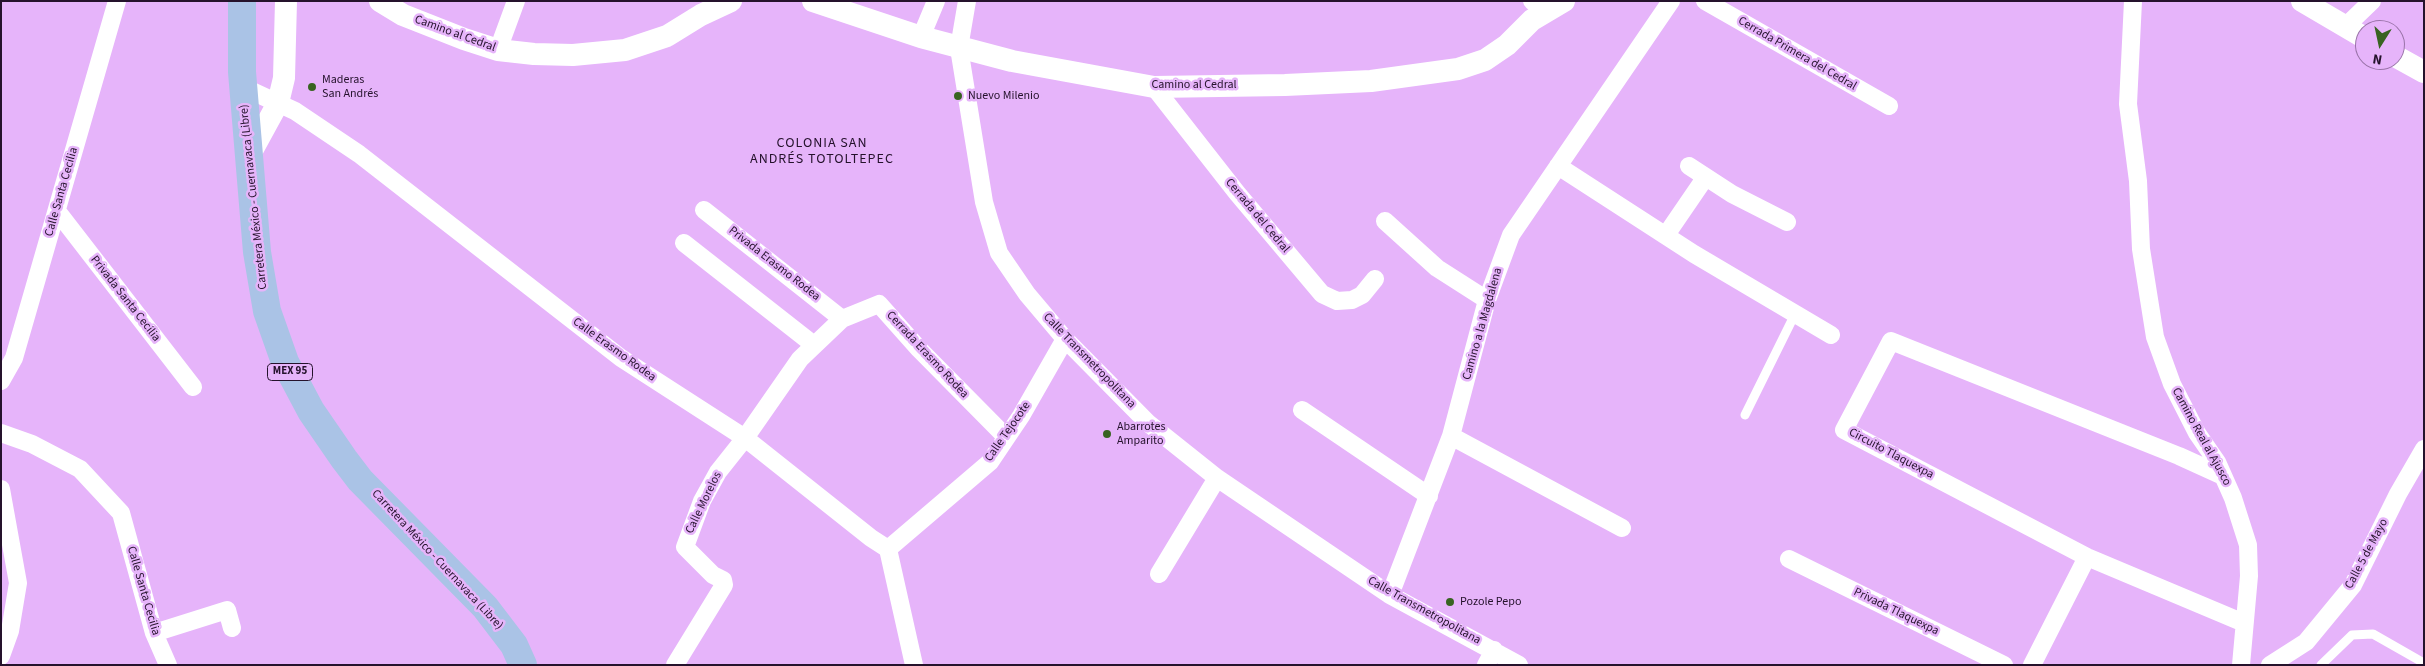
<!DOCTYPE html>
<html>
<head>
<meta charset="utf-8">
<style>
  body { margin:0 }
  #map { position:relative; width:2425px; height:666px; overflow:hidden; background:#e6b4fa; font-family:"Source Sans 3",sans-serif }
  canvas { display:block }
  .frame { position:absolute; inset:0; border:2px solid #25122c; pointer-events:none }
  .north { position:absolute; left:2355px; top:20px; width:50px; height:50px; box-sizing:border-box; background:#e6b4fa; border:1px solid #9973a8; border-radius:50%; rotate:190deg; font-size:14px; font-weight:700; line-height:20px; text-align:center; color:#25122c }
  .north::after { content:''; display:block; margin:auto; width:18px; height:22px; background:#386321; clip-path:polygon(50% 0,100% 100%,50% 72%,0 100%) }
</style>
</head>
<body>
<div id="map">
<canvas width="2425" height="666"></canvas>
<div class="frame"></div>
<div class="north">N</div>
</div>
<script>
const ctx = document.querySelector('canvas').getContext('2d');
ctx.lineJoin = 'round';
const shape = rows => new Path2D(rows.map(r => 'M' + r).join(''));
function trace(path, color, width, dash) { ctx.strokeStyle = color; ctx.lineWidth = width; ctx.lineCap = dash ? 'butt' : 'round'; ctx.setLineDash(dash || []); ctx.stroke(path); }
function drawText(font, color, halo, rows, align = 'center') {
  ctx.font = font + ' "Source Sans 3",sans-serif'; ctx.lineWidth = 5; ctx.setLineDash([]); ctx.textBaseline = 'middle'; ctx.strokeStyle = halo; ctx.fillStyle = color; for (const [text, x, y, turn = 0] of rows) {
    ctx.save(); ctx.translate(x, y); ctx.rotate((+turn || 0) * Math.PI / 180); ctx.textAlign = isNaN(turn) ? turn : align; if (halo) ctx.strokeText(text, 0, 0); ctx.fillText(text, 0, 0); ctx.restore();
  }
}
trace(shape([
  [1745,415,1795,314],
  [2321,665,2352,635,2373,634,2424,663]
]), '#fff', 9);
trace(shape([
  [967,1,959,48,984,202,999,253,1027,294,1065,339,1148,423,1217,478,1390,595,1519,665],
  [1532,1,1546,12],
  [1705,1,1889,106],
  [2133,1,2128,104,2138,181,2141,249,2155,337,2172,384,2197,433,2217,462,2233,498,2248,545,2249,576,2241,665],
  [2345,27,2372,1],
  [921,37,936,1],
  [498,50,516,1],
  [243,87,295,111,359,154,621,358,745,438,871,538,888,549,914,665],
  [1154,87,1237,193,1322,294,1337,301,1352,300,1362,295,1375,279],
  [1558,166,1694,254,1831,335],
  [1689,166,1732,194,1787,222],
  [704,210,842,319],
  [57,211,193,387],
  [1385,221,1437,268,1487,300],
  [1666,235,1705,178],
  [684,243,814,345],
  [1,381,14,358,117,1],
  [1302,410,1429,496],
  [1,433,32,444,80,469,121,513,154,633,168,665],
  [1451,436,1622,528],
  [2223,476,2179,456,1891,341,1844,430,2087,557,2244,623],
  [1,489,18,583,10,631,1,656],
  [888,549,990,462,1021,416,1065,339],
  [1789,559,2004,665],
  [1159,574,1217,478],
  [1390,595,1451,436,1487,300,1511,235,1671,1],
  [154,633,227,610,232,628],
  [675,665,724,585,723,580,713,575,685,547,702,501,718,472,745,438,800,359,842,319,879,304,919,349,1006,437],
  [1486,665,1494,650],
  [2032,665,2087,557],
  [2270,665,2306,642,2353,585,2398,494,2424,449]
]), '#fff', 18);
trace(shape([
  [380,1,403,15,464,39,498,50,534,54,573,55,625,50,667,36,701,15,731,1],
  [813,1,921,37,1012,61,1154,87,1285,85,1371,81,1458,69,1485,60,1507,45,1532,20,1564,1],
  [2302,1,2365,38],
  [2395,56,2424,72],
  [248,158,278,103,284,78,286,1]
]), '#fff', 22);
trace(shape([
  [242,1,242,72,257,252,267,311,285,362,311,411,344,459,360,480,485,607,514,645,523,665]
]), '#aac3e6', 28);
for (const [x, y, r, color] of [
  [312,87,5,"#386321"],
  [958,96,5,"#386321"],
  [1107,434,5,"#386321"],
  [1450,602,5,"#386321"]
]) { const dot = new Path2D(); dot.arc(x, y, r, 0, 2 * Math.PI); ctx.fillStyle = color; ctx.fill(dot); trace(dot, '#e6b4fa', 2); }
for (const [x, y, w] of [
  [290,372,45]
]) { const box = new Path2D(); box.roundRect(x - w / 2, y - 8.5, w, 17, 4); ctx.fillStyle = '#e6b4fa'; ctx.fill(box); trace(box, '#25122c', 1); }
drawText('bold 11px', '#25122c', null, [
  ["MEX 95",290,372]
]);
drawText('12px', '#25122c', '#e6b4fa', [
  ["Camino al Cedral",455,34,20],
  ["Cerrada Primera del Cedral",1797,54,30],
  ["Camino al Cedral",1194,85],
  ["Calle Santa Cecilia",62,192,-74],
  ["Carretera México - Cuernavaca (Libre)",254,197,-96],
  ["Cerrada del Cedral",1257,216,50],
  ["Privada Erasmo Rodea",774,264,38],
  ["Privada Santa Cecilia",125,299,52],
  ["Camino a la Magdalena",1483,324,-74],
  ["Calle Erasmo Rodea",614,350,36],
  ["Cerrada Erasmo Rodea",927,355,47],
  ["Calle Transmetropolitana",1089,361,46],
  ["Calle Tejocote",1008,432,-55],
  ["Camino Real al Ajusco",2201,437,61],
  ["Circuito Tlaquexpa",1891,454,28],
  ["Calle Morelos",704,503,-64],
  ["Calle 5 de Mayo",2367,554,-62],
  ["Carretera México - Cuernavaca (Libre)",437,560,47],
  ["Calle Santa Cecilia",143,591,74],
  ["Calle Transmetropolitana",1424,611,29],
  ["Privada Tlaquexpa",1896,612,26]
]);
drawText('12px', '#25122c', '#e6b4fa', [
  ["Maderas",322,80],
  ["San Andrés",322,94],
  ["Nuevo Milenio",968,96],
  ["Abarrotes",1117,427],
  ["Amparito",1117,441],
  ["Pozole Pepo",1460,602]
], 'left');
ctx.letterSpacing = '1px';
drawText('14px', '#25122c', '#e6b4fa', [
  ["COLONIA SAN",822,144],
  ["ANDRÉS TOTOLTEPEC",822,160]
]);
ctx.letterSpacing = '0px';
</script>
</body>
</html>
